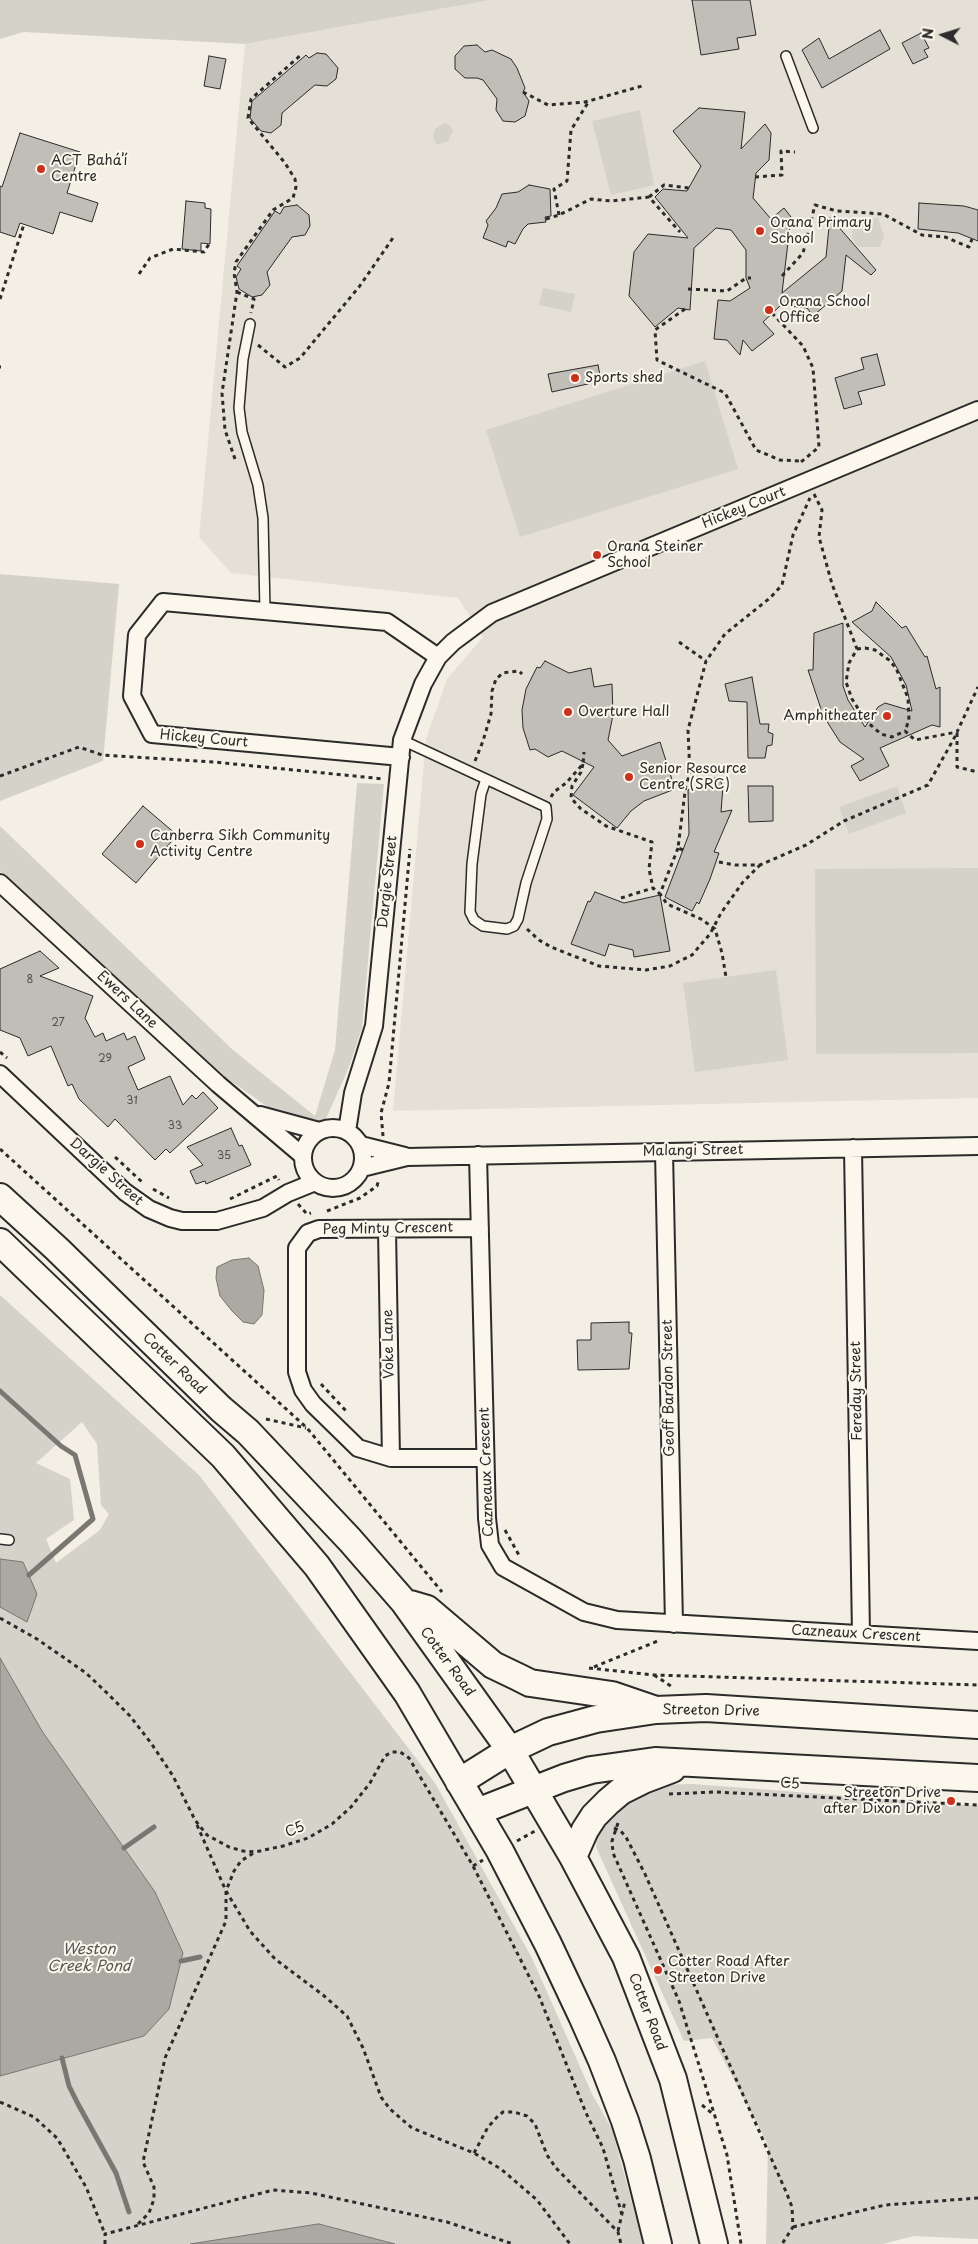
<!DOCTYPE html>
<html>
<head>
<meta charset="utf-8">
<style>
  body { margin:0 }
  #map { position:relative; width:978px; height:2244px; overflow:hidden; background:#f3efe4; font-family:"Playpen Sans",sans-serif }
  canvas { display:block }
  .north { position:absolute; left:918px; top:10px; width:50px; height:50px; -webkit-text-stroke:4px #fbf7ec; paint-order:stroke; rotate:275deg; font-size:14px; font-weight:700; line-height:20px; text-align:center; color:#2b2b2b }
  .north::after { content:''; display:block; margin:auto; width:18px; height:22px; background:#2b2b2b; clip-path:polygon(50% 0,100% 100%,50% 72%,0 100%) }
</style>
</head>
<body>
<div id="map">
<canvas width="978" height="2244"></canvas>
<div class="north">N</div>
</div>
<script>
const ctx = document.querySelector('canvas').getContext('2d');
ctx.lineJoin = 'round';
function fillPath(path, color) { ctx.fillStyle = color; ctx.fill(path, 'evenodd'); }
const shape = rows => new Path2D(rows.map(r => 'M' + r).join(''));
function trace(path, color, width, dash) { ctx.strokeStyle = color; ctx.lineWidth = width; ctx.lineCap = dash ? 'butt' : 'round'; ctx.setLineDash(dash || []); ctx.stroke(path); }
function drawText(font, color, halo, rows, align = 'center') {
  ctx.font = font + ' "Playpen Sans",sans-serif'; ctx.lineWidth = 4; ctx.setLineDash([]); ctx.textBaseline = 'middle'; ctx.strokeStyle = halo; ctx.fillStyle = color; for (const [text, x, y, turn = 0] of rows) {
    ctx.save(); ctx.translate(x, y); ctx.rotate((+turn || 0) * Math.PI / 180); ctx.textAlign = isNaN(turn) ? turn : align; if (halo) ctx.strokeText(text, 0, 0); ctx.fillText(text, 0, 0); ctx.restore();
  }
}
fillPath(shape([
  [490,0,978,0,978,1098,393,1111,426,739,447,679,483,637,458,598,231,573,199,537,245,44]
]), '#e4e0d6');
fillPath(shape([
  [0,0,490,0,245,44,24,32,0,39],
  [640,110,654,185,611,195,592,121],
  [445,123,450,126,453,131,448,141,437,145,433,138,435,129],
  [878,217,884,237,880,247,858,247,852,238,852,229,856,225],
  [543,288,575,294,571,312,539,305],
  [705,361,738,469,520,537,486,430],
  [0,574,119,584,103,761,0,801],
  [357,783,384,784,362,1028,349,1067,325,1121,306,1124,272,1110,218,1072,0,871,0,826,233,1050,315,1116,335,1050],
  [897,786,906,813,849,834,839,807],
  [978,868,978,1053,816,1054,815,869],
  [776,970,788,1060,695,1072,683,983],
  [0,1295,199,1475,435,1783,532,1958,592,2094,612,2129,643,2244,0,2244],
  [82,1422,97,1444,101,1505,109,1514,100,1530,56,1563,46,1539,74,1520,70,1479,36,1463],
  [693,1784,978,1806,978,2239,914,2236,883,2244,766,2244,768,2145,712,2038,684,2041,596,1847,598,1829,623,1804,653,1785]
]), '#d5d2c9');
const water = shape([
  [249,1258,258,1266,264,1290,262,1315,254,1324,243,1322,232,1311,220,1296,216,1278,217,1267,232,1260,249,1258],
  [0,1559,23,1562,37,1594,27,1622,0,1607,0,1559],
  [0,1658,42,1731,155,1892,183,1953,169,2009,144,2036,0,2076,0,1658],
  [319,2224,395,2244,190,2244,318,2224,319,2224]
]);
fillPath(water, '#aca9a2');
trace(water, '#787772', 1);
trace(shape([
  [0,1391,61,1446,75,1455,93,1519,29,1575],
  [124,1848,154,1827],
  [181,1961,200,1957],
  [62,2058,69,2086,78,2104,116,2173,129,2212]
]), '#787772', 5);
const building = shape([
  [692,0,750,0,756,35,737,38,739,49,701,55,692,0],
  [880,30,890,49,822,88,802,50,819,38,829,59,880,30],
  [921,33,929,48,924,50,928,57,913,64,902,43,921,33],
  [477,45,485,52,492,50,511,59,517,68,525,88,523,92,529,101,525,116,515,122,503,121,496,110,497,99,483,80,477,78,465,78,455,69,455,56,464,46,477,45],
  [317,53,326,54,338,68,336,79,327,86,315,85,282,113,281,125,271,133,261,131,250,118,252,101,306,55,309,58,317,53],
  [209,56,226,59,220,89,204,86,209,56],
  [699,108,745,112,741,149,765,124,771,133,769,160,756,173,753,198,771,219,784,208,791,217,782,293,826,257,830,217,876,270,871,275,846,255,842,291,813,316,807,308,781,305,763,322,774,334,752,351,743,340,740,355,727,340,714,339,718,300,730,301,750,288,746,278,746,250,731,230,716,228,694,248,690,310,678,308,655,327,629,296,634,252,648,234,688,238,655,197,663,189,687,191,701,166,673,131,699,108],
  [20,133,80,152,67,193,98,203,92,222,60,212,53,234,20,223,15,237,0,232,0,186,2,187,20,133],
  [529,185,550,189,551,216,545,217,546,222,528,224,523,229,515,244,508,241,506,247,483,238,488,225,486,221,496,208,502,194,518,192,529,185],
  [186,201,205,203,205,208,211,209,210,244,201,243,201,251,182,249,186,201],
  [919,203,964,206,978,210,978,241,958,233,918,229,919,203],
  [297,205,309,215,310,226,305,235,292,237,267,272,270,285,262,295,252,297,239,289,236,277,241,269,237,266,275,211,280,214,284,207,297,205],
  [877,354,885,385,858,392,862,404,844,409,835,378,864,369,861,358,877,354],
  [598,365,601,381,552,392,548,374,598,365],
  [876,602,902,628,906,626,925,657,927,656,936,689,940,687,940,727,932,725,880,748,889,766,860,781,851,766,864,759,840,742,819,709,821,709,808,670,813,670,814,633,843,623,843,686,848,700,865,727,878,707,885,703,912,711,906,685,891,657,852,622,872,611,876,602],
  [545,661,569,673,591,668,594,687,612,684,613,715,608,740,622,756,660,742,675,789,644,801,631,811,617,828,573,795,594,767,562,751,548,757,535,749,530,750,523,728,522,710,526,689,537,667,540,668,545,661],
  [752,677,760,724,769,724,768,732,773,734,772,745,767,746,765,758,748,758,747,702,729,701,725,684,752,677],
  [718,777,723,786,721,812,732,810,714,852,719,853,710,879,699,904,697,902,692,911,665,897,689,834,688,790,703,782,718,777],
  [748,786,773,786,773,821,749,822,748,786],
  [143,806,177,835,136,883,102,854,143,806],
  [595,892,624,903,660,895,670,951,634,957,633,950,609,944,605,956,571,944,588,901,590,902,595,892],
  [40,951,59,968,40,976,93,996,85,1018,95,1037,103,1033,106,1041,124,1033,127,1040,135,1036,145,1059,128,1067,138,1090,170,1076,183,1105,192,1095,196,1099,203,1092,218,1108,170,1153,166,1149,155,1160,115,1119,108,1127,79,1099,72,1084,68,1086,51,1046,28,1056,20,1038,0,1030,0,969,40,951],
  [231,1128,239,1146,242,1145,251,1165,206,1184,205,1181,196,1184,190,1171,203,1165,187,1147,231,1128],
  [629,1322,629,1333,632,1333,629,1369,578,1370,577,1340,591,1340,591,1323,629,1322]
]);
fillPath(building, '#c0beb6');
trace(building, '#2b2b2b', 1);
const service = shape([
  [786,56,813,128],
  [250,324,243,359,239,408,242,432,258,485,263,518,265,611],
  [402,740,546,807,547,819,526,883,518,919,514,926,507,929,483,926,474,920,470,912,472,864,481,794,486,779],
  [0,1539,9,1540]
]);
const minor = shape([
  [401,757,152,734,132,696,137,635,163,602,387,622,438,657],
  [0,883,218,1084,303,1156],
  [0,1074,125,1192,149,1209,170,1218,182,1221,217,1221,263,1208,288,1193,315,1182],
  [260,1115,319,1131],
  '303 1158a30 30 0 1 1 60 0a30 30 0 1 1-60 0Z',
  [347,1131,353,1093,374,1026,402,740,423,684,438,657,453,642,492,613,978,410],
  [361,1145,405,1156],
  [853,1148,861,1634],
  [664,1152,674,1624],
  [478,1155,487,1518,490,1545,503,1567,584,1612,617,1620,978,1641],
  [362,1168,407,1157,978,1146],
  [480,1228,319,1229,308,1233,297,1248,297,1372,303,1390,313,1404,358,1448,391,1458,485,1458],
  [387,1230,391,1458]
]);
const primary = shape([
  [0,1197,57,1249,221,1409,248,1432,350,1540,404,1602,510,1750,573,1857,626,1957,673,2079,714,2244],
  [0,1242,223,1456,317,1566,407,1693,500,1851,548,1944,582,2016,602,2061,625,2121,637,2159,658,2244],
  [410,1604,427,1609,493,1665,518,1677,530,1683,612,1695,653,1709],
  [459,1782,510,1750,548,1732,596,1719,656,1710,706,1708,978,1725],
  [477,1812,564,1778,591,1770,655,1761,978,1778],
  [573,1857,585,1830,594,1816,608,1802,621,1791,643,1780,672,1769]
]);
trace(service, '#2b2b2b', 12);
trace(minor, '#2b2b2b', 20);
trace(primary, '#2b2b2b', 30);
trace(shape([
  [523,92,548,105,585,102,642,86],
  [755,177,782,175,781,151,795,152],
  [649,197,664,185,689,188],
  [559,215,554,189,567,181,571,130,589,101],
  [546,219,559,215,591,199,611,201,649,197,680,232],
  [139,274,150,258,173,249,204,252,209,244],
  [782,276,803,253,815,205,837,211,883,214,922,235,945,237,969,247,972,239],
  [688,289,727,291,746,278,751,278],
  [237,292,254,299,251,313],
  [0,299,24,224],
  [685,309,655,330,657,360,725,393,756,450,780,460,801,461],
  [772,313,803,346,813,368,819,447,801,462],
  [258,345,285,367,300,358,359,287,395,235],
  [0,367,1,367],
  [235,459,225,430,222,393,237,292,234,273,236,262,273,210,293,198,296,187,295,179,285,163,248,118,251,99,302,54],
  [814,494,822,510,819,537,832,584,857,649,849,663,846,682,852,699,866,721,881,734,892,737,905,731,915,740,957,732,978,687],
  [679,642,706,661],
  [857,649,865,648,875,650,889,660,896,668,908,698,909,720,905,731],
  [957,733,957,767,978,772],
  [475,761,483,741,491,714,492,691,496,679,503,673,509,672,519,671,522,674],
  [583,764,581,772,572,786,571,798,581,809,606,826,652,842,649,869,653,888],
  [0,776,79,747,102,755,214,762,384,779],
  [673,785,686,784,690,775,688,730,706,661,725,634,770,598,782,585,793,535,810,498],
  [551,797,554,792,566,783,583,764,584,752],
  [678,848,660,894,667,904,701,919,715,929,722,953,726,977],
  [683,850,678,848,686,784],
  [719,862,735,865,760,865,806,845,844,821,928,785,957,733],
  [621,898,653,888,660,894],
  [527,929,539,940,551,947,599,966,646,970,670,966,692,955,710,934,721,913,743,882,760,865],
  [0,1052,7,1058],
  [383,1136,381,1113,389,1083,410,849],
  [0,1149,307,1428,442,1592],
  [115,1157,142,1182],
  [153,1189,169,1198],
  [230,1199,277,1176,279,1180],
  [298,1204,307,1214,311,1213],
  [327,1211,360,1198,377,1186,379,1179],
  [321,1384,347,1412],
  [266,1419,306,1428],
  [505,1530,520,1557],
  [0,1618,37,1639,86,1673,107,1693,130,1716,151,1743,173,1776,195,1820,207,1835,229,1847,243,1851,255,1852,283,1846,308,1838,332,1824,351,1807,370,1783,385,1756,392,1752,400,1752,409,1758,473,1866,539,1996,586,2113,603,2148,622,2215],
  [594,1667,660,1640],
  [589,1668,654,1675,978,1685],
  [654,1675,674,1688],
  [669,1794,715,1792,978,1805],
  [618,1823,612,1841,613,1853,679,2001,727,2155,741,2244],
  [197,1825,226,1891,250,1931,275,1959,323,1995,347,2016,363,2048,381,2097,390,2109,412,2128,474,2153,501,2169,537,2200,570,2244],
  [614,1828,621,1831,627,1839,645,1874,787,2194,792,2207,793,2227,782,2244],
  [517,1841,535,1831],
  [473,1866,483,1860],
  [0,2102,34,2117,57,2138,86,2187,105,2234],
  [702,2105,714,2115],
  [474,2153,488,2127,498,2116,503,2112,514,2112,527,2116,535,2124,547,2155,556,2168,618,2232,621,2244],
  [138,2224,149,2213,154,2199,154,2187,143,2162,165,2058,226,1921,226,1891,234,1871,241,1861,255,1852],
  [793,2227,885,2205,978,2198],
  [618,2231,625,2201],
  [105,2244,105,2234,273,2190,311,2193,447,2222,513,2244]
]), '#2b2b2b', 3, [4, 4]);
trace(service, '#fbf7ec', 9);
trace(minor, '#fbf7ec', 16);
trace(primary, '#fbf7ec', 26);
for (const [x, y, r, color] of [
  [41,169,5,"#c8321e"],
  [760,231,5,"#c8321e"],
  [769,310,5,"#c8321e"],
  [575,378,5,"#c8321e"],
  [597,555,5,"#c8321e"],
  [568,712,5,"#c8321e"],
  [887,716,5,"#c8321e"],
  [629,777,5,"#c8321e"],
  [140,844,5,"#c8321e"],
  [951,1801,5,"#c8321e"],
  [658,1970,5,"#c8321e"]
]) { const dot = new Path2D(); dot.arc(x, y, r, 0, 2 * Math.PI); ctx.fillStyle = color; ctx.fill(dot); trace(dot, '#fbf7ec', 2); }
drawText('11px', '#50504e', null, [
  ["8",30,980],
  ["27",58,1023],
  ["29",105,1059],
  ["31",132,1101],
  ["33",175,1126],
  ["35",224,1156]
]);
drawText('14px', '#2b2b2b', '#fbf7ec', [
  ["ACT Bahá’í",51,161],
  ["Centre",51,177],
  ["Orana Primary",770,223],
  ["School",770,239],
  ["Orana School",779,302],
  ["Office",779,318],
  ["Sports shed",585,378],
  ["Orana Steiner",607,547],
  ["School",607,563],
  ["Overture Hall",578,712],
  ["Amphitheater",877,716,"right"],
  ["Senior Resource",639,769],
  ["Centre (SRC)",639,785],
  ["Canberra Sikh Community",150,836],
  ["Activity Centre",150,852],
  ["Streeton Drive",941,1793,"right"],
  ["after Dixon Drive",941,1809,"right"],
  ["Cotter Road After",668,1962],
  ["Streeton Drive",668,1978]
], 'left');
drawText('14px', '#2b2b2b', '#fbf7ec', [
  ["Hickey Court",744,508,-22],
  ["Hickey Court",204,739,5],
  ["Dargie Street",388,882,-84],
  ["Ewers Lane",127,1000,43],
  ["Malangi Street",693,1151,-1],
  ["Dargie Street",106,1172,42],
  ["Peg Minty Crescent",388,1229,-1],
  ["Voke Lane",389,1344,-91],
  ["Cotter Road",174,1364,44],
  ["Geoff Bardon Street",669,1388,-91],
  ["Fereday Street",857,1391,-91],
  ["Cazneaux Crescent",487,1472,-92],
  ["Cazneaux Crescent",856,1634,3],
  ["Cotter Road",447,1662,54],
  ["Streeton Drive",711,1711,1],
  ["C5",790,1784,3],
  ["C5",295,1830,-22],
  ["Cotter Road",647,2012,69]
]);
drawText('italic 15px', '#585755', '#fbf7ec', [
  ["Weston",89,1950],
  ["Creek Pond",89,1967]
]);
</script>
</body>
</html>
